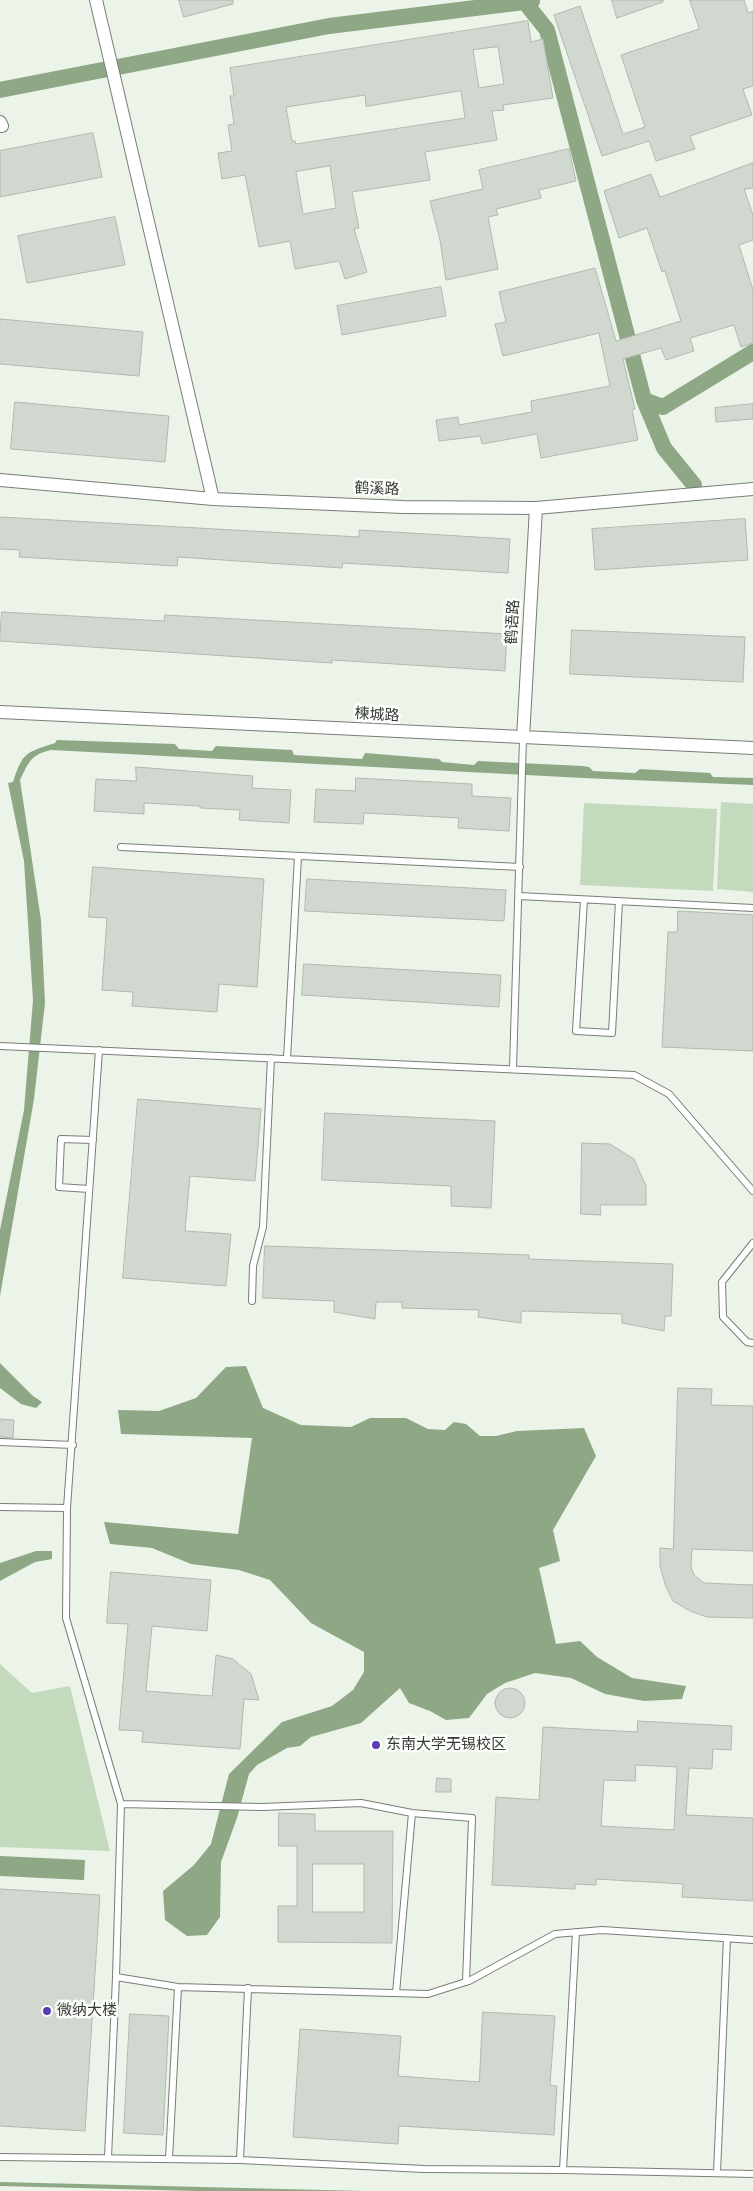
<!DOCTYPE html>
<html>
<head>
<meta charset="utf-8">
<style>
	body { margin:0 }
	canvas { display:block; background:#ecf3e9 }
</style>
</head>
<body>
<canvas width="753" height="2191"></canvas>
<script>
const c = document.querySelector('canvas').getContext('2d');
c.lineJoin = 'round';
function paint(path, color) { c.fillStyle = color; c.fill(path, 'evenodd'); }
function stroke(path, color, width, dash) { c.strokeStyle = color; c.lineWidth = width; c.lineCap = dash ? 'butt' : 'round'; c.setLineDash(dash || []); c.stroke(path); }
function drawText(font, color, halo, rows, align = 'center') {
  c.font = font + ' "PT Sans","Noto Sans SC",sans-serif'; c.lineWidth = 5; c.setLineDash([]); c.textBaseline = 'middle'; c.strokeStyle = halo; c.fillStyle = color; for (const [text, x, y, turn = 0] of rows) {
    c.save(); c.translate(x, y); c.rotate((+turn || 0) * Math.PI / 180); c.textAlign = isNaN(turn) ? turn : align; if (halo) c.strokeText(text, 0, 0); c.fillText(text, 0, 0); c.restore();
  }
}
const green = new Path2D(`
	M 721,802 L 753,804 L 753,892 L 717,889 Z
	M 584,803 L 717,809 L 713,891 L 580,885 Z
	M 0,1664 L 32,1693 L 70,1686 L 110,1851 L 0,1847 Z`);
const water = new Path2D(`
	M 57,740 L 175,744 L 179,749 L 212,751 L 216,746 L 292,750 L 294,755 L 362,759 L 365,753 L 439,759 L 442,762 L 474,765 L 478,761 L 583,766 L 589,767 L 593,771 L 635,773 L 640,769 L 710,773 L 713,777 L 753,778 L 753,785 L 583,778 L 51,750 C 30,755 29,762 20,780 L 41,920 L 45,1003 L 34,1099 L 0,1296 L 0,1230 L 24,1110 L 33,1000 L 24,861 L 8,783 L 13,782 C 23,752 25,753 55,743 Z
	M 0,1363 L 33,1396 L 42,1402 L 36,1408 L 21,1404 L 0,1388 Z
	M 246,1366 L 263,1408 L 301,1425 L 351,1427 L 370,1418 L 406,1418 L 428,1429 L 445,1430 L 454,1422 L 466,1424 L 480,1436 L 496,1436 L 517,1431 L 584,1428 L 596,1456 L 553,1530 L 560,1561 L 539,1568 L 556,1644 L 580,1641 L 597,1657 L 632,1678 L 686,1686 L 682,1699 L 644,1701 L 605,1694 L 571,1678 L 535,1673 L 505,1683 L 487,1694 L 469,1718 L 446,1720 L 430,1711 L 409,1703 L 400,1688 L 361,1723 L 311,1737 L 300,1746 L 287,1748 L 257,1765 L 249,1774 L 237,1818 L 221,1862 L 220,1917 L 207,1935 L 187,1936 L 165,1920 L 163,1891 L 194,1865 L 211,1844 L 229,1774 L 282,1722 L 332,1706 L 353,1690 L 364,1672 L 364,1652 L 311,1623 L 270,1580 L 239,1570 L 191,1564 L 152,1548 L 110,1544 L 104,1522 L 238,1534 L 252,1438 L 121,1434 L 118,1410 L 159,1411 L 196,1398 L 226,1367 Z
	M 36,1551 L 52,1551 L 52,1559 L 35,1562 L 0,1581 L 0,1563 Z
	M 0,1856 L 85,1860 L 84,1880 L 0,1876 Z
	M 0,2182 L 364,2191 L 197,2191 L 0,2186 Z`);
const canal = new Path2D(`
	M 523,0 L 547,30 L 644,400 L 663,407 L 753,352
	M 0,90 L 329,26 L 532,1
	M 644,400 L 664,448 L 694,485`);
const building = new Path2D(`
	M 179,0 L 233,0 L 233,4 L 184,17 Z
	M 612,0 L 663,0 L 663,2 L 617,18 Z
	M 690,0 L 744,0 L 748,13 L 753,11 L 753,86 L 743,89 L 752,115 L 690,136 L 695,149 L 656,161 L 649,141 L 602,156 L 554,15 L 580,6 L 623,134 L 645,127 L 621,55 L 699,29 Z
	M 528,21 L 531,42 L 543,39 L 553,98 L 503,105 L 504,110 L 492,111 L 497,140 L 425,152 L 430,180 L 352,192 L 359,228 L 354,229 L 367,272 L 345,279 L 339,261 L 295,269 L 290,241 L 259,247 L 245,175 L 222,179 L 218,153 L 232,151 L 228,125 L 234,124 L 230,96 L 234,96 L 230,68 ZM 498,47 L 504,84 L 479,88 L 473,50 ZM 461,91 L 465,118 L 296,144 L 295,141 L 292,141 L 286,107 L 365,95 L 366,106 ZM 330,166 L 336,208 L 303,214 L 296,172 Z
	M 93,133 L 102,177 L 0,197 L 0,151 Z
	M 569,149 L 576,181 L 539,190 L 541,198 L 496,209 L 498,215 L 488,217 L 498,269 L 446,280 L 440,240 L 430,201 L 483,189 L 479,170 Z
	M 753,163 L 753,188 L 744,189 L 753,215 L 753,240 L 739,245 L 753,290 L 753,343 L 741,347 L 734,325 L 690,338 L 694,351 L 666,360 L 661,348 L 623,359 L 635,409 L 632,410 L 638,440 L 541,458 L 537,434 L 482,444 L 480,436 L 439,441 L 436,420 L 458,417 L 459,425 L 532,412 L 531,401 L 610,386 L 599,333 L 503,356 L 495,324 L 506,322 L 499,292 L 595,268 L 616,341 L 681,321 L 665,271 L 662,272 L 647,228 L 619,238 L 604,191 L 651,174 L 660,197 Z
	M 115,217 L 125,265 L 27,283 L 18,236 Z
	M 441,287 L 446,316 L 342,335 L 337,306 Z
	M 0,319 L 143,332 L 139,376 L 0,364 Z
	M 15,402 L 169,416 L 165,462 L 11,449 Z
	M 753,404 L 753,419 L 716,422 L 715,408 Z
	M 0,517 L 359,537 L 359,530 L 510,539 L 508,573 L 343,563 L 342,568 L 178,557 L 177,566 L 19,557 L 20,550 L 0,549 Z
	M 745,519 L 748,560 L 595,570 L 592,529 Z
	M 2,612 L 164,621 L 165,615 L 507,634 L 505,671 L 332,660 L 332,663 L 0,641 Z
	M 572,630 L 745,637 L 743,682 L 570,674 Z
	M 136,767 L 253,776 L 252,788 L 291,790 L 289,823 L 239,820 L 240,810 L 200,808 L 200,806 L 144,803 L 144,814 L 94,811 L 96,779 L 136,781 Z
	M 356,778 L 472,784 L 472,796 L 511,798 L 509,831 L 458,828 L 459,818 L 364,813 L 363,824 L 314,822 L 316,789 L 355,791 Z
	M 93,867 L 264,879 L 257,987 L 219,984 L 217,1012 L 132,1006 L 133,992 L 102,990 L 107,918 L 89,917 Z
	M 307,879 L 506,890 L 504,921 L 305,911 Z
	M 678,911 L 753,915 L 753,1051 L 662,1047 L 668,932 L 677,932 Z
	M 304,964 L 501,975 L 499,1007 L 302,995 Z
	M 138,1099 L 261,1109 L 255,1181 L 190,1176 L 185,1231 L 231,1234 L 226,1286 L 123,1278 Z
	M 325,1113 L 495,1121 L 491,1208 L 451,1206 L 451,1186 L 322,1180 Z
	M 582,1143 L 610,1144 L 634,1159 L 646,1186 L 646,1205 L 600,1205 L 601,1215 L 581,1214 Z
	M 265,1246 L 529,1255 L 529,1259 L 673,1264 L 671,1316 L 665,1316 L 664,1331 L 622,1323 L 622,1314 L 526,1311 L 521,1312 L 521,1323 L 478,1317 L 479,1310 L 402,1308 L 402,1302 L 376,1302 L 375,1319 L 334,1312 L 334,1301 L 263,1298 Z
	M 678,1388 L 712,1389 L 711,1405 L 753,1406 L 753,1551 L 692,1549 L 691,1567 L 694,1575 L 704,1583 L 753,1585 L 753,1618 L 707,1617 L 690,1611 L 673,1601 L 666,1587 L 660,1566 L 660,1548 L 673,1549 Z
	M 0,1419 L 14,1420 L 13,1438 L 0,1437 Z
	M 111,1572 L 211,1580 L 207,1631 L 152,1626 L 146,1691 L 212,1696 L 216,1655 L 233,1659 L 251,1674 L 259,1700 L 244,1699 L 240,1749 L 142,1742 L 143,1731 L 119,1730 L 128,1624 L 107,1623 Z
	M495 1703a15 15 0 1 1 30 0a15 15 0 1 1-30 0Z
	M 638,1721 L 732,1726 L 731,1750 L 713,1749 L 712,1769 L 689,1768 L 686,1815 L 753,1818 L 753,1901 L 682,1897 L 683,1884 L 596,1879 L 596,1885 L 575,1884 L 575,1889 L 492,1885 L 496,1797 L 539,1800 L 543,1727 L 637,1732 ZM 636,1765 L 677,1767 L 674,1830 L 601,1826 L 604,1780 L 635,1781 Z
	M 437,1778 L 451,1779 L 451,1792 L 436,1792 Z
	M 279,1813 L 315,1814 L 315,1831 L 393,1831 L 392,1943 L 278,1942 L 278,1906 L 297,1906 L 297,1846 L 279,1846 ZM 313,1864 L 364,1864 L 364,1912 L 313,1912 Z
	M 0,1889 L 100,1895 L 85,2131 L 0,2126 Z
	M 483,2012 L 555,2016 L 550,2085 L 557,2086 L 554,2135 L 399,2126 L 398,2144 L 293,2137 L 300,2029 L 401,2036 L 398,2076 L 479,2082 Z
	M 130,2014 L 169,2016 L 163,2135 L 124,2133 Z`);
const service = new Path2D(`
	M 121,847 L 520,867
	M 519,896 L 753,908
	M 584,900 L 576,1031 L 612,1033 L 619,901
	M 0,1046 L 634,1075 L 669,1094 L 753,1191
	M 99,1050 L 67,1508 L 66,1618 L 121,1804 L 116,1977 L 178,1987 L 428,1994 L 469,1981 L 555,1934 L 602,1930 L 753,1940
	M 287,1059 L 298,856
	M 513,1068 L 523,738
	M 89,1189 L 59,1187 L 61,1139 L 93,1140
	M 753,1243 L 722,1282 L 723,1317 L 747,1342 L 753,1343
	M 252,1301 L 253,1266 L 263,1227 L 271,1058
	M 0,1442 L 73,1445
	M 0,1507 L 67,1508
	M 121,1804 L 262,1807 L 361,1803 L 412,1813 L 472,1818 L 466,1982
	M 396,1993 L 412,1813
	M 0,2157 L 240,2160 L 424,2169 L 563,2170 L 753,2174
	M 108,2157 L 116,1977
	M 169,2159 L 178,1987
	M 240,2160 L 248,1988
	M 563,2170 L 576,1932
	M 717,2173 L 727,1938`);
const minor = new Path2D(`
	M 96,0 L 213,499
	M 0,122 L 2,126
	M 0,480 L 213,499 L 403,507 L 536,508 L 753,489
	M 0,712 L 753,748
	M 523,738 L 536,508`);
const markers = [
	[376,1745,5,"#5a3db6"],
	[47,2011,5,"#5a3db6"]
];
const streetNames = [
	["鹤溪路",377,489,2],
	["鹤语路",513,622,-87],
	["楝城路",377,715,3]
];
const poiNames = [
	["东南大学无锡校区",386,1745],
	["微纳大楼",57,2011]
];
paint(green, '#c4dabd');
paint(water, '#8ea886');
stroke(canal, '#8ea886', 16);
paint(building, '#d1d8cf');
stroke(building, '#b2b9b0', 1);
stroke(service, '#787e76', 8);
stroke(minor, '#787e76', 14);
stroke(service, '#fff', 6);
stroke(minor, '#fff', 12);
for (const [x, y, r, color] of markers) { const dot = new Path2D(); dot.arc(x, y, r, 0, 2 * Math.PI); c.fillStyle = color; c.fill(dot); stroke(dot, '#fcfffb', 2); }
drawText('15px', '#363935', '#fcfffb', streetNames);
drawText('15px', '#363935', '#fcfffb', poiNames, 'left');
</script>
</body>
</html>
